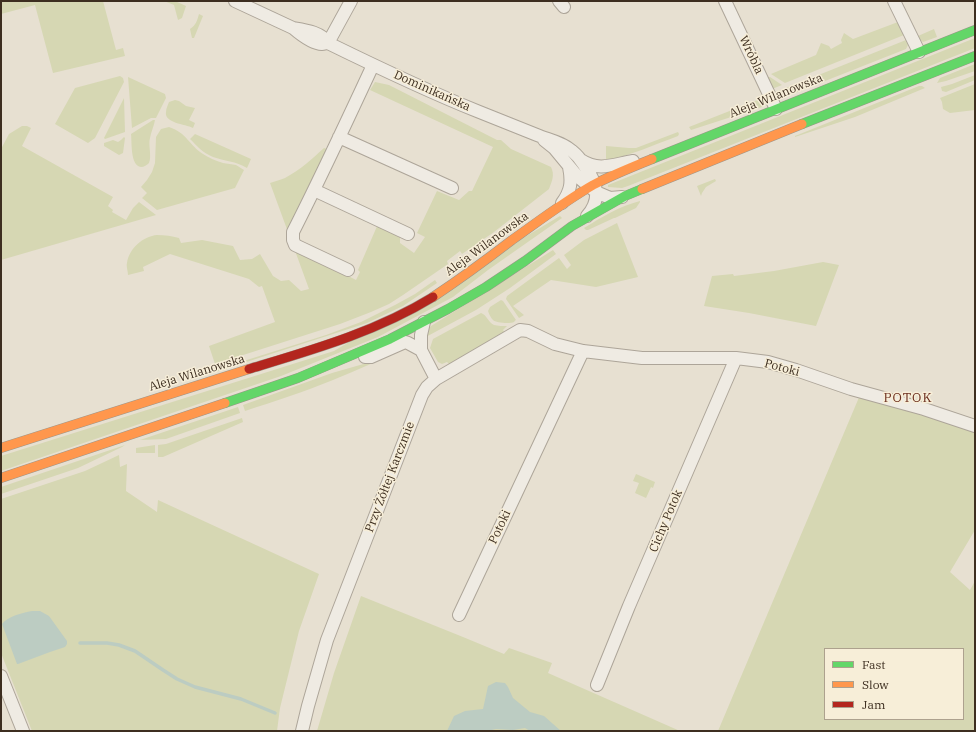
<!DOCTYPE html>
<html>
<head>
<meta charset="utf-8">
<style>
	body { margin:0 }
	#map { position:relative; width:976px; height:732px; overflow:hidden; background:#e7e0d1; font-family:"IBM Plex Serif",serif }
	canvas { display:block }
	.frame { position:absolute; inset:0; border:2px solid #3d2e20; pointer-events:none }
	.legend { position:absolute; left:824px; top:648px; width:140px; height:72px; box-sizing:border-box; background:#f7eed8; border:1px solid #ada18e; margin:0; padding:5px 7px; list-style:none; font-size:12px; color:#3d2e20 }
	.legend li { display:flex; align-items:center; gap:8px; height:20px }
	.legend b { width:20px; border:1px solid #ada18e }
</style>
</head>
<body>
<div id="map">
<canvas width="976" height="732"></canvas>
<div class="frame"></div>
<ul class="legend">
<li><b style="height:5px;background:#63d668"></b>Fast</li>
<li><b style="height:5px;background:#ff974d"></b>Slow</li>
<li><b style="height:5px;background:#b3261e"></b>Jam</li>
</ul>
</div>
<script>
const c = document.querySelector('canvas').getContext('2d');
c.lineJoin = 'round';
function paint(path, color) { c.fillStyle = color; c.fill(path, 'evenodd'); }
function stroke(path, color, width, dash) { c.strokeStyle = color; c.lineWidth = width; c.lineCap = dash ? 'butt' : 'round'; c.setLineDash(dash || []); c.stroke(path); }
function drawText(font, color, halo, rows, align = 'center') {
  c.font = font + ' "IBM Plex Serif",serif'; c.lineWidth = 3; c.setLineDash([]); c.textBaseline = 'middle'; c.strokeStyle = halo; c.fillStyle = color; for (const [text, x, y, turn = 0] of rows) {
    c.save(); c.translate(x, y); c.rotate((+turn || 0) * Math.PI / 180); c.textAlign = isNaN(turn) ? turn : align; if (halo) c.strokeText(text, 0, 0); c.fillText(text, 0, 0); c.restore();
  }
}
const green = new Path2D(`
	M 1,1 L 103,1 L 116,50 L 123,48 L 125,56 L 53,73 L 35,5 L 1,14 Z
	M 164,1 L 175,1 L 186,6 L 182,18 L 178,20 L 174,5 Z
	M 199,14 L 203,16 L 194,38 L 192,38 L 190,29 C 196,25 197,21 199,14 Z
	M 898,22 L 904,35 L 785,83 L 771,74 L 816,55 L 821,43 L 829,46 L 831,49 L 842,43 L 841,40 L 844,33 L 853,39 Z
	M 934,29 L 937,37 L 923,42 L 919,39 L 918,36 Z
	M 975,38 L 975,48 L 628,186 L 622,188 L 608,187 L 608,185 Z
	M 906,40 L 908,45 L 906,49 L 782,98 L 780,98 L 776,92 Z
	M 975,64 L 975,71 L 946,81 L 937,83 L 940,78 Z
	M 975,75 L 975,80 L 946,92 L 942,91 L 941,87 L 952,84 Z
	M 120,76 L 123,78 L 124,82 L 95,138 L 88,143 L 55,124 L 75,88 Z
	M 128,77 L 165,94 L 166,98 L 156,118 L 151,118 L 132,128 Z
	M 767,77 L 770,77 L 782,85 L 772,89 Z
	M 375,82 L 389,85 L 497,140 L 501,140 L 511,149 L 551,167 C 555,175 552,181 549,189 L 494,232 L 462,254 L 460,251 L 447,261 L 448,264 L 403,295 L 389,304 L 371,312 L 340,324 L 215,364 L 209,346 L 275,322 L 262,286 L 259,287 L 249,279 L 170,254 L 143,267 L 144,271 L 128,275 C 128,271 126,266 127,263 C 129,248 144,236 157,235 C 165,235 172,236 179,238 L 181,243 L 202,240 L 233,246 L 240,260 L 252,259 L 260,254 L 273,276 L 281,281 L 289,280 L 301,291 L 309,289 L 294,248 L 356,280 L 360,272 L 358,270 L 378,224 L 400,234 L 400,243 L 414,253 L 425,237 L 417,233 L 437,191 L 459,200 L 469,191 L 472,191 L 493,147 L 370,90 Z
	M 975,84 L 975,110 L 950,113 L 943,109 L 942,102 L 940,98 Z
	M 919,86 L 922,86 L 925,88 L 855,117 L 795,137 L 795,136 Z
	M 765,97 C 767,101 765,104 762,107 L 691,130 L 689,127 Z
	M 124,98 L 125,132 L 105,139 L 104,138 Z
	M 175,100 L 179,101 L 186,106 L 195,108 L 189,120 L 195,123 L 193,128 C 185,124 164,123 166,112 C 166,108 168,105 169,102 Z
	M 153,120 L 155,120 C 154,126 151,132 150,138 C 148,145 152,156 149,163 C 147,165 144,167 141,167 C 130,166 132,142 131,134 Z
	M 22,126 L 27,126 L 31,128 L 22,146 L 113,197 L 108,206 L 113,210 L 112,212 L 126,220 L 133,208 L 139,202 L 156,215 L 1,260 L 1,149 L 9,134 Z
	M 169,127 C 187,133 189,145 203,154 C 209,158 216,161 223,163 C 227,164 232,164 236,165 C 239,167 241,168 244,170 L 235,188 L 157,210 L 142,198 L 147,193 L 141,187 L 147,180 L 152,172 L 155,163 L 156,137 L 161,129 Z
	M 678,132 L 679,134 L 678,136 C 654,145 631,155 606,161 L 606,146 L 629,148 L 636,148 Z
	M 195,134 L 251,159 L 247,168 C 236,161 224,161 213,157 C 203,153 197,146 190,139 Z
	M 124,137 L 125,138 L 123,153 L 119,155 L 104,146 L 104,143 L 113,140 L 118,142 L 121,140 Z
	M 324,148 L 327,149 L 288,232 L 270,183 C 275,181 281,180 285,178 C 300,170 312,159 324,148 Z
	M 715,179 L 716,181 L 706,187 L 702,193 L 701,196 L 697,186 Z
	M 640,201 L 640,202 L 636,208 L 615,218 L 614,218 L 588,230 L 586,230 L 584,228 C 602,217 620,206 640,201 Z
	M 560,216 L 562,218 L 488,270 L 453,297 L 378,337 L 281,376 L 1,471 L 1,456 L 334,351 Z
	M 617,223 L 638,277 L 596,287 L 551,280 L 513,306 L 524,315 L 519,318 L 506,299 L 507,296 L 559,258 L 567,269 L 571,265 L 564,255 L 584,240 Z
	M 553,250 L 556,254 L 510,288 L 476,310 L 424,338 L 427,331 L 431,326 Z
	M 823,262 L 839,265 L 816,326 L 749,313 L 704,306 L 712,276 L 733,274 L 734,276 L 774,271 Z
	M 435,280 L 437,283 L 403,306 L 367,323 L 197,378 C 194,377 193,376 192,373 L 231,365 L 326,335 L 361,322 L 395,305 L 415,294 Z
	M 501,300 L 503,301 L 516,320 C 515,320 515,321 514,322 C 510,324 496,323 493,320 C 491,318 489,314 488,311 L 490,307 Z
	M 481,313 C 487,315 488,322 494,325 C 498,326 503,326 507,326 L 503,330 L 505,333 L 450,365 L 447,362 L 442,364 L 438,362 L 430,348 L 433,339 Z
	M 407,347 C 382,359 358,370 333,380 C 304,392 275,401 245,411 L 243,405 L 332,373 L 374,361 Z
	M 860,395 L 900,409 L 934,418 L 975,432 L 975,530 L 950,572 L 970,590 L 975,581 L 975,731 L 718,731 ZM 825,649 L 963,649 L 963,719 L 825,719 Z
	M 238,407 L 240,413 L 166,439 L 140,440 Z
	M 242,418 L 243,422 L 163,457 L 158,457 L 158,445 L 166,444 Z
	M 125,445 L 122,447 L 78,468 L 1,494 L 1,487 Z
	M 155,445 L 155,453 L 136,453 L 136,448 Z
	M 119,455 L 120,467 L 127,464 L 126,491 L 157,512 L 158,500 L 319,574 L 299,631 L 280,708 L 277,731 L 32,731 L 1,653 L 1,499 L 85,471 Z
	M 636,474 L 655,482 L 653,488 L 651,487 L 646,498 L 635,493 L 639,483 L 633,481 Z
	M 361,596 L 463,637 L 504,654 L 509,648 L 552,663 L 548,673 L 680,731 L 317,731 L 334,673 Z`);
const water = new Path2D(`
	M 32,611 L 40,611 L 49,616 L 67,641 L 67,644 L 65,647 L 50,652 L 18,664 L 17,664 L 2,624 C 8,616 22,613 32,611 Z
	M 496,682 L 505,683 L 508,687 L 513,698 L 530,712 L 544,716 L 561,731 L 530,731 L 525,728 L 513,730 L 496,729 L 487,731 L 447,731 L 454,716 L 465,711 L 483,709 L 488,686 Z`);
const stream = new Path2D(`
	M 80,643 L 107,643 L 119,645 L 135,651 L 163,670 L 177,679 L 195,687 L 241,699 L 275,713`);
const street = new Path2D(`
	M 235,1 L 293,28 C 300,34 312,44 322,44 C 324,44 326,43 328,43
	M 559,1 L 564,7
	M 725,1 L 776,109
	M 894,1 L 919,52
	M 293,28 C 305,30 321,32 328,43 C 377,67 427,91 477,111 C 497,119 517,127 537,135 C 549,140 562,142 572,151 C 577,155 581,160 584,165 C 597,182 602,199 587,216
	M 328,43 L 351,1
	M 339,137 L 452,188
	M 544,140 L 554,148 L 578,177 L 596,192 L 610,198 L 622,197
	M 581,160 C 599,172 614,164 633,161
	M 314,190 L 408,234
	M 562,203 C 571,191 572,182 569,167
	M 348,270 L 295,245 L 293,240 L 293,232 C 321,177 347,121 373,65
	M 424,322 L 421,335 L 421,350 L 436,379 L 520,330 L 528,331 L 555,344 L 583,351 L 642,358 L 736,358 L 768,362 L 796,370 L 851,389 L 924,409 L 975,426
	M 365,357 L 371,357 L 405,342 L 408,343 L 421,350
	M 459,615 L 583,351
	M 1,676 L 23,731
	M 597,685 L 629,606 L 736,358
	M 302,731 L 308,706 L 327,640 L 422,395 L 427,387 L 436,379`);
const fast = new Path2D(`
	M 802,124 L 975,56
	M 652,159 L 975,30
	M 225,403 L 298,378 L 390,339 L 448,309 L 486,287 L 525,261 L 572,226 L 625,196 L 642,189`);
const slow = new Path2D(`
	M 642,189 L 802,124
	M 433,297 C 460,279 486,260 512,240 C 539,221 565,201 593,185 C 612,175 632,167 652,159
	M 1,448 L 249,369
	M 1,478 L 225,403`);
const jam = new Path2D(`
	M 249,369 C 312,350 376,332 433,297`);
const streetNames = [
	["Wróbla",751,55,65],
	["Dominikańska",432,91,24],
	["Aleja Wilanowska",776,96,-22],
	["Aleja Wilanowska",487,244,-36],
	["Potoki",782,368,15],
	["Aleja Wilanowska",197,373,-17],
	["Przy Żółtej Karczmie",390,477,-69],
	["Cichy Potok",666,521,-67],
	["Potoki",500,527,-65]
];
const neighbourhoodNames = [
	["POTOK",908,398]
];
paint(green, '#d6d7b3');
paint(water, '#bcccc2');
stroke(stream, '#bcccc2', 3.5);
stroke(street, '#ada599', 14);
stroke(fast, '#9c958a', 10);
stroke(slow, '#9c958a', 10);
stroke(jam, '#9c958a', 10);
stroke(street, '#efebe3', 12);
stroke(fast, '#63d668', 9);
stroke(slow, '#ff974d', 9);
stroke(jam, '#b3261e', 9);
drawText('12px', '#3d2e20', '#f7eed8', streetNames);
c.letterSpacing = '1px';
drawText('13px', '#6b2e1e', '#f7eed8', neighbourhoodNames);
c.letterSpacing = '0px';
</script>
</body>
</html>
